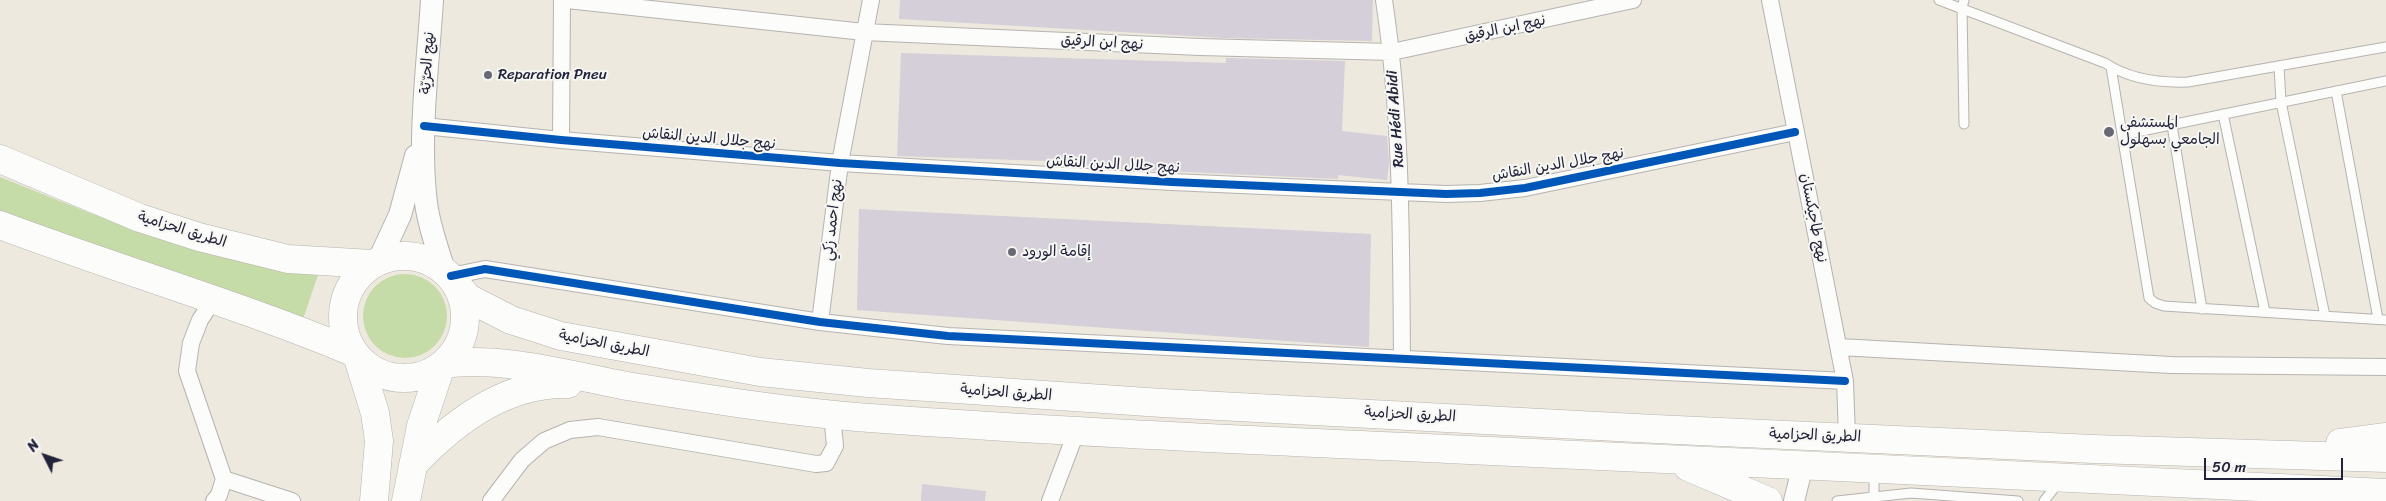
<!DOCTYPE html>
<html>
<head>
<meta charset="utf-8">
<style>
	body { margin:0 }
	#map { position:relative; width:2386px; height:501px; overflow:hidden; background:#ede9df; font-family:Sriracha,sans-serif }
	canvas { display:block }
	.north { position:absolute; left:20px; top:431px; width:50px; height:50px; -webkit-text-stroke:4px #f6f6f2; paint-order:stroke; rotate:311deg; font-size:14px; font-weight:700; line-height:20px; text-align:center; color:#22223b }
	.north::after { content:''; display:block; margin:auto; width:18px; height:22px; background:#22223b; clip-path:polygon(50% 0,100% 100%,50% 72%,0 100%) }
	.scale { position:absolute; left:2204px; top:458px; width:139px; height:22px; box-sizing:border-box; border:2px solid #22223b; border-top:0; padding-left:6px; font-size:15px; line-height:18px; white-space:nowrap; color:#22223b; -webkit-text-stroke:4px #f6f6f2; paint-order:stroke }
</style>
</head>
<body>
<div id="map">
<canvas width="2386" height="501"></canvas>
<div class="north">N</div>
<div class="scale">50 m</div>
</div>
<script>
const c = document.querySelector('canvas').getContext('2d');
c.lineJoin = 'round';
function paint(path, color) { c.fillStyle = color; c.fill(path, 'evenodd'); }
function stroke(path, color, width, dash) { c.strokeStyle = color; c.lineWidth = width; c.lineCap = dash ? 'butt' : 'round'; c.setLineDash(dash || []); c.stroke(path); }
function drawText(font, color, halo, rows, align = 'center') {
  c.font = font + ' Sriracha,"Playpen Sans Arabic",sans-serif'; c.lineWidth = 4; c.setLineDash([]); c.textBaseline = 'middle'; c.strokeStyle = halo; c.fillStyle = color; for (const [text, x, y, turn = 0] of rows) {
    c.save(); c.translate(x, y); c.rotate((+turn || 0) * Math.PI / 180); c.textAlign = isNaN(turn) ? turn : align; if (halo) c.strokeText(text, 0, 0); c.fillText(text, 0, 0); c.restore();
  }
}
const green = new Path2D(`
	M 0,177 L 90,213 L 183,243 L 318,275 L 302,322 L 0,213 Z
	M363 316a42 42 0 1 1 84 0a42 42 0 1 1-84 0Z`);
const building = new Path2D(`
	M 900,0 L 1373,0 L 1372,41 L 1224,38 L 899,19 Z
	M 901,53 L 1226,63 L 1226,58 L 1345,61 L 1342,131 L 1387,136 L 1389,163 L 1387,180 L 1338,175 L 1338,179 L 1122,169 L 1045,161 L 897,156 Z
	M 859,209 L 1371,234 L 1369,347 L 857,310 Z
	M 922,484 L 986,491 L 985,501 L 921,501 Z`);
const service = new Path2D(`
	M 1939,0 L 2105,63 C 2129,79 2160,83 2188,82 L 2386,47
	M 2279,66 L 2281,102 L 2325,316
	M 2111,67 L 2149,298 L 2155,303 L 2164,306 L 2386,320
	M 2336,91 L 2378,319
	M 2223,114 L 2265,312
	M 1964,124 L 1962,8 L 1964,0
	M 2172,125 L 2202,309
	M 2122,135 L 2386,81
	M 1837,501 L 1911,493 L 2018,501
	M 1874,501 L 1874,472
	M 2044,501 L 2059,482`);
const minor = new Path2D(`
	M 567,0 L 864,32 L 1200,47 L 1392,52 L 1633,0
	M 1384,0 C 1402,119 1401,239 1402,359
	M 1770,0 L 1845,381 L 1847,437
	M 424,126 L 561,140 L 840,163 L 1172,182 L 1446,194 L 1480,193 L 1525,188 L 1795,132
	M 561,140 L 562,0
	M 451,276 L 485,269 L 820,322 L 948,336 L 1845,381
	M 213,300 L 200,320 L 191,343 L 187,371 L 224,479 L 219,495 L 214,501
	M 820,322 L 840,163 L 871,0
	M 1839,347 L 2171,365 L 2386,367
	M 224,479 L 292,501
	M 491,501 L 522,460 L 544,441 L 570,430 L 598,427 L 816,464 L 826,463 L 835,446 L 832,414
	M 1050,501 L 1077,430`);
const tertiary = new Path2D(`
	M 1794,501 L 1803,465`);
const secondary = new Path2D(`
	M 432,0 C 428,65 418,138 426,203 C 429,226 437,248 444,270
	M 379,260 L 400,215 L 416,156`);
const trunk = new Path2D(`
	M 0,159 L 140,218 L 199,237 L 288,259 L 372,264
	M 0,225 C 117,269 237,304 353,352
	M343 317a61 61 0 1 1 122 0a61 61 0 1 1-122 0Z
	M 454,281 L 468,298 L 511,320 L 561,336 L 760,372 L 868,383 L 1162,403 L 1655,429 L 2093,449 L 2386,458
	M 358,358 L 375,413 L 379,441 L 374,501
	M 444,364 C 502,356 569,375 627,386 C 708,399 789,412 870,418 C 1062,432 1255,440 1447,449 C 1760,464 2073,477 2386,493
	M 2340,443 L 2386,437
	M 413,465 C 454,421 506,382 568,384
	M 1688,467 L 1768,501
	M 406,501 L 421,426 L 441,366`);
const cycleway = new Path2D(`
	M 424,126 L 561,140 L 840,163 L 1172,182 L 1446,194 L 1480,193 L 1525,188 L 1795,132
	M 451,276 L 485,269 L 820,322 L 948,336 L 1845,381`);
const markers = [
	[488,75,5,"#696874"],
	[2109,132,6,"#696874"],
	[1012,252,5,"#696874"]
];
const streetNames = [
	["نهج ابن الرقيق",1505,29,-12],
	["نهج ابن الرقيق",1102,43,3],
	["نهج الحرّيّة",428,63,-87],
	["Rue Hédi Abidi",1396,119,-94],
	["نهج جلال الدين النقاش",709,139,5],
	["نهج جلال الدين النقاش",1113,165,3],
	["نهج جلال الدين النقاش",1558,165,-10],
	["نهج طاجيكستان",1813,218,79],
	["نهج احمد زكي",833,220,-83],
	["الطريق الحزامية",182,230,17],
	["الطريق الحزامية",604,344,11],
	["الطريق الحزامية",1006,393,4],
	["الطريق الحزامية",1410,415,3],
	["الطريق الحزامية",1815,436,2]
];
const poiNames = [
	["Reparation Pneu",498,75],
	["المستشفى",2120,123],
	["الجامعي بسهلول",2120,140],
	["إقامة الورود",1022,252]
];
paint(green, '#c5dba8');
paint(building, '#d4cfd8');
stroke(service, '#b6b3b0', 11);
stroke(minor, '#b6b3b0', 18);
stroke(tertiary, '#b6b3b0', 22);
stroke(secondary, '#b6b3b0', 24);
stroke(trunk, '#b6b3b0', 29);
stroke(service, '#fcfcfa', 9);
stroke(minor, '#fcfcfa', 16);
stroke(tertiary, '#fcfcfa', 20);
stroke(secondary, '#fcfcfa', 22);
stroke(trunk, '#fcfcfa', 28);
stroke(cycleway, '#0057b8', 8);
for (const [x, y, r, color] of markers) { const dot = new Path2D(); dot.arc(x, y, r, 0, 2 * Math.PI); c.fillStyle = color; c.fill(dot); stroke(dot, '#f6f6f2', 2); }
drawText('15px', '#22223b', '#f6f6f2', streetNames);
drawText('15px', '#22223b', '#f6f6f2', poiNames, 'left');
</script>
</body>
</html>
